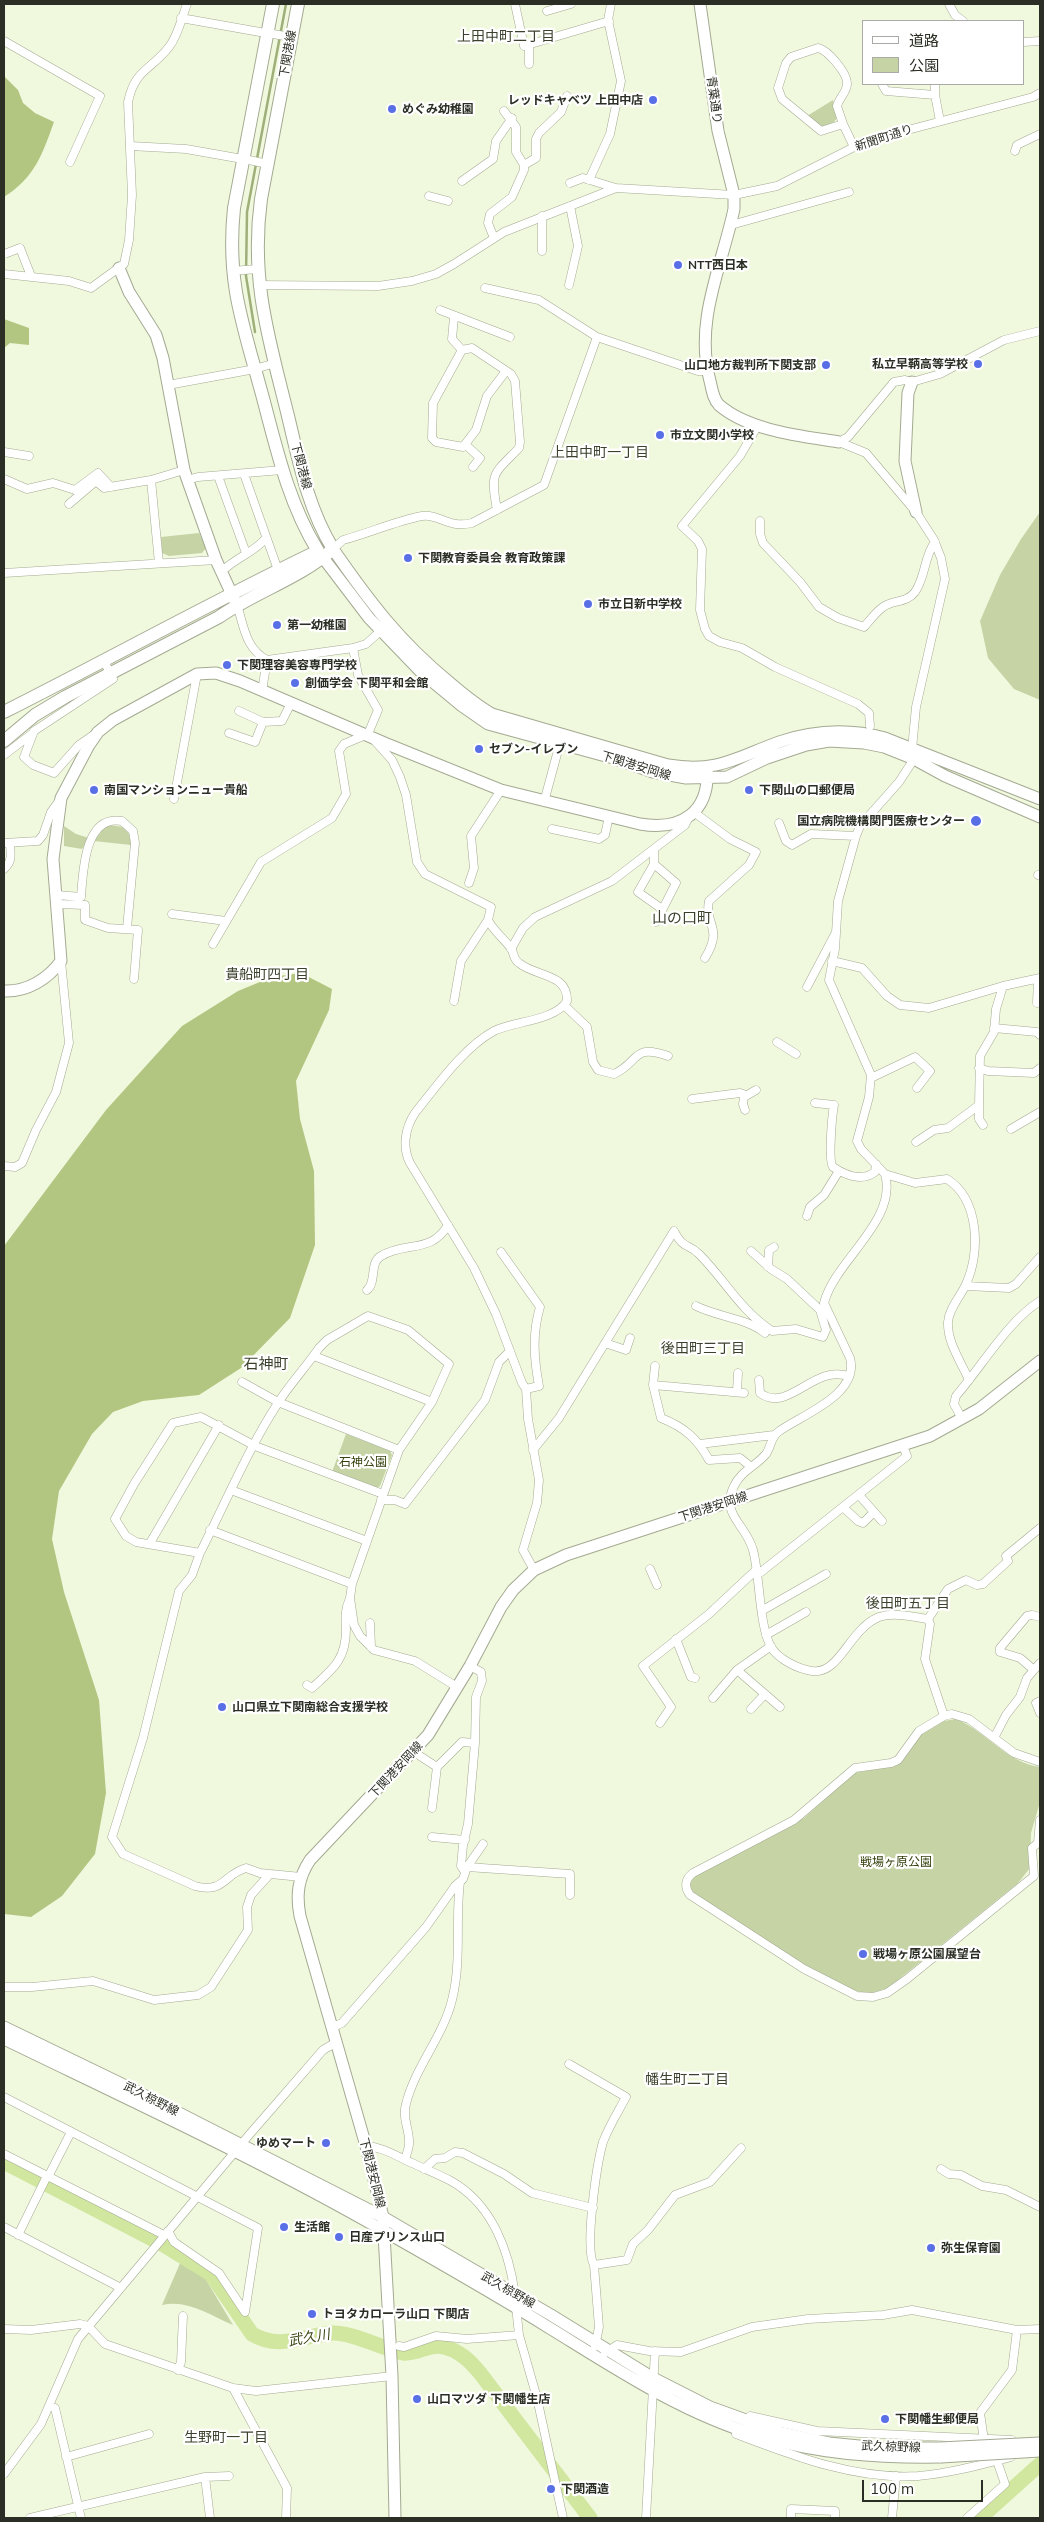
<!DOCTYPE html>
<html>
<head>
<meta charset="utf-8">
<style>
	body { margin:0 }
	#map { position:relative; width:1044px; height:2522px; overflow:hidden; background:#f0f9de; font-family:Mulish,"Noto Sans JP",sans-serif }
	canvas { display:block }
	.frame { position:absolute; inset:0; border:5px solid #2b2e24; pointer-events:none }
	.legend { position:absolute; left:862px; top:20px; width:162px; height:65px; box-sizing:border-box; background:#fff; border:1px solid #aaaba7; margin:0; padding:6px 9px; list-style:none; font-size:15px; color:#2b2e24 }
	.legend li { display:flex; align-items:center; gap:10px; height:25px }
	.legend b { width:25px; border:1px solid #aaaba7 }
	.scale { position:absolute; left:862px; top:2480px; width:121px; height:22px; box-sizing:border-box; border:2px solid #2b2e24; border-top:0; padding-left:6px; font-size:15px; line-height:18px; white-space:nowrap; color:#2b2e24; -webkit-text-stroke:4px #fff; paint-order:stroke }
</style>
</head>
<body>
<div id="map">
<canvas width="1044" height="2522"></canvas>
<div class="frame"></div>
<ul class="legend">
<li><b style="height:6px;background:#fff"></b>道路</li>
<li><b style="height:14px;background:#c5d3a5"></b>公園</li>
</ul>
<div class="scale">100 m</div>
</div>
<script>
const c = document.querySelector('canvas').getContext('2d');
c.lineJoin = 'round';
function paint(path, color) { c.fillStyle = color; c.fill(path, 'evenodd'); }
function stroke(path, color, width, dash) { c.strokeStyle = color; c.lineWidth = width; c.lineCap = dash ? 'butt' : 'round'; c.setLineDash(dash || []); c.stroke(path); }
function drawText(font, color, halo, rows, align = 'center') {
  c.font = font + ' Mulish,"Noto Sans JP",sans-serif'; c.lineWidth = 4.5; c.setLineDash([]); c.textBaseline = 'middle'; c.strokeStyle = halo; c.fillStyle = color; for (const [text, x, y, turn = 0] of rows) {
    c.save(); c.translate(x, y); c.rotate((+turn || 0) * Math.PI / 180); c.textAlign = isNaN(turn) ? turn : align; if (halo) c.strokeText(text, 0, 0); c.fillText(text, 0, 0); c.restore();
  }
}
const green = new Path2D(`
	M 833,100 L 837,118 L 834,122 L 823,127 L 807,116 Z
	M 1040,512 L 1040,700 L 1014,689 L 988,658 L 980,621 L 1000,575 L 1021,539 Z
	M 199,533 L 206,548 L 202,553 L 169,556 L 162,553 L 161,537 Z
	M 109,825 L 123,827 L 129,834 L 131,845 L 94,841 L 104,828 Z
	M 64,826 L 76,834 L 89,838 L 82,849 L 64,846 Z
	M 346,1434 L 390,1451 L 392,1455 L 380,1486 L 376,1488 L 332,1472 Z
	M 956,1719 C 986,1731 1007,1763 1040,1767 L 1040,1802 L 1031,1833 L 1030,1868 L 1018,1883 L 888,1988 L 871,1993 L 860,1992 L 848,1988 L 810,1969 L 693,1894 C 688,1887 689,1883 694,1876 L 804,1818 L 854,1773 L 893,1766 L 900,1763 L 922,1734 L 944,1721 Z
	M 181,2261 L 205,2278 L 233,2325 C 210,2315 187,2299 162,2305 Z`);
const forest = new Path2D(`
	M 4,76 L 18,90 L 23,103 L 35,113 L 54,122 C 42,155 35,177 4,197 Z
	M 4,319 L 29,328 L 29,345 L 10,343 L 4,348 Z
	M 301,973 L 332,989 L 329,1010 L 296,1081 L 300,1119 L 314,1171 L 315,1245 L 290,1318 L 241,1368 L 199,1395 L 143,1401 L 113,1412 L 92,1434 L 59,1491 L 52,1539 L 64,1592 L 99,1700 L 106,1793 L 95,1854 L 62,1896 L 31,1917 L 4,1914 L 4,1246 L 106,1110 L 182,1026 L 238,991 L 272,977 Z`);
const stream = new Path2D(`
	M 255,332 L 246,276 L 247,212 L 286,4`);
const river = new Path2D(`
	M 4,2162 L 164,2245 L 211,2274 L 252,2334 C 280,2351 303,2335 333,2333 C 351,2332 384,2349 403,2353 C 417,2355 429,2343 444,2347 C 460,2351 470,2361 480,2373 L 590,2518
	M 980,2518 L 1040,2464`);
const street = new Path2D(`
	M 515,4 L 524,46 L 609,21
	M 949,4 L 955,15 L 963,21
	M 547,11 L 571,4
	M 181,18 L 260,32
	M 267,33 L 291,37
	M 4,41 L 100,96 L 70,162
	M 1023,42 L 1040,41
	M 529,45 L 529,64
	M 882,84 L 886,91 L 935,95
	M 935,84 L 935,95 L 940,121
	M 843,124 L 837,106 C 839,98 847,92 847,84 C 848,74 828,50 818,48 L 791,57 L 786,63 L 778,88 L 782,99 L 821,131 L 843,124 L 854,147
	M 130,146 L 186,149 L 237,158
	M 1015,151 L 1017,145 L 1040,134
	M 244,159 L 268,164
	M 524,165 L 536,158 L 536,139 L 539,133 L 561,112 L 567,96
	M 589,180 L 610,134 L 621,81 L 608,20 L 611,4
	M 462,181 L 493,159 L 496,141 L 512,118
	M 570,183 L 583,178 L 616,188
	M 429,196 L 448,201
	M 542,216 L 542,251
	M 731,225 L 849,192
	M 494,238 L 488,223 L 490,214 L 512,197 L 524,170 L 524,165 L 516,152 L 516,127 L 504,111
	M 7,253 L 20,248 L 31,276
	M 232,271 L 257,269
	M 4,274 L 69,281 L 91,288 L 124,264 L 129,240 L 132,195 L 128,102 C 135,69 150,71 169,47 C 178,36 182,17 187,4
	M 258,285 L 378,286 L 412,281 L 436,274 L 454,264 L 504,232 L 616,188 L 734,195 L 777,186 L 866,141 L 1033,97 L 1040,93
	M 569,285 L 578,246 L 570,206
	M 485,288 L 539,300 L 597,337 L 698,371 L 707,371
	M 440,310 L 510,337
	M 454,317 L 452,339 L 462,350
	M 168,385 L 255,369 L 275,363
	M 758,425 L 740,456 L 682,526 L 698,541 L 702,549 L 700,610 L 705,629 L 709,636 L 720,642 L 742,648 L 775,667 L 858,704 L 869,713 L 870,726
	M 839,442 L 866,453 L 916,512 L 934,540 L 941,558 L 945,579 L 916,707 L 912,749 L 914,759 L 899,782 L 860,826 L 856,836 L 838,901 L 835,949 L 829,980 L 871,1075 L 869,1097 L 857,1141 L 861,1149 L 885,1174 C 898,1221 835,1260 824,1303 L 850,1358 C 860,1395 801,1415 778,1432 C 771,1437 771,1447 766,1454 C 756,1466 741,1471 734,1486 C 720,1515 746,1524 753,1550 C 760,1576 759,1626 771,1647 C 778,1659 798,1669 812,1671 C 840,1675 849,1629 879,1617 C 894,1612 913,1617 928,1619 L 930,1624 L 925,1659 L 944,1716
	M 839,442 L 848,437 L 894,382 L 905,380 L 912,382 L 940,374 L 1004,340 L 1040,331
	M 466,445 L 480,458 L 473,467
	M 4,452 L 29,456
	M 244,474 L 278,570
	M 218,476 L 246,553
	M 4,479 L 27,489 L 53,483 L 75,490 L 98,473 L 111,487
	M 151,480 L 159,563
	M 187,480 L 198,477 L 282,470
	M 69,504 L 96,481 L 104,488 L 151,480 L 184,470
	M 497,510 C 490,471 493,475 519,448 L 520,442 L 515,381 L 511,374 L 472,348 L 462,350 L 433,403 L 432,438 L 436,442 L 463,447 L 476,430 L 487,396 L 506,371
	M 760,521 L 760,534 L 763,543 L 800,582 L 819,607 L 838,618 L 864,627 C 870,620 876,612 883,607 C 893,600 907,603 915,592 C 926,576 924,556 935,542
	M 329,549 L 333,549 L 343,540 C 369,533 396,521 422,516 C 438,513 448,529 472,523 L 544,485 L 597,337
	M 221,572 C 235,558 255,552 266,538
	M 4,573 L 216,560
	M 237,605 C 244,626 245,648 267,660 L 262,691
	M 267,660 L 353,648 L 366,644 L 385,627
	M 239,711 L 263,722
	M 229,733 L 255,742 L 263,722 L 282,721 L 291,703
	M 92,736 L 79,745 L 54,773 L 33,765 L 24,757 L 34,731 L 113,679 L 104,661
	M 374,740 L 392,760 L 400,777 L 406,795 L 417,862 L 425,874 L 491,907 L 488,920 C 494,932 506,940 512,950 C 514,955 514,960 519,963 C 536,977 568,973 567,1001 C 555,1021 514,1021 494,1031 C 464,1047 436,1087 415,1113 C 405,1128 402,1147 410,1163 L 474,1268 L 496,1314 L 522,1383 L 526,1389 L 528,1419 L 539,1480 L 537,1503 L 523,1550 L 534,1570
	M 4,755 L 33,733
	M 174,799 L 197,674
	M 544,802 L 560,743
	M 695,813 L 730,839 L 756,852 L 749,865 L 709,901 C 704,925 724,927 705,958
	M 779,823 L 786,841 L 792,845 L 811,834 L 856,836
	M 552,829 L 599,839 L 605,835 L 609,816
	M 4,843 L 38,841 L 43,835 L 51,812 L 59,801
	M 654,849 L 654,864 L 638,892 L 662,909
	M 654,864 L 676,883 L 656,922
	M 4,869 C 12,862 11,855 10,844
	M 1038,875 L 1040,876
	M 469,883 L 474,868 L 471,836 L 501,790
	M 57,895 L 81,897 C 83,873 84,814 122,821 L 133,831 L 135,843 L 127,928
	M 57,904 L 85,905 L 85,920 L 108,928 L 138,930 L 134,979
	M 172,914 L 226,921
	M 213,944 L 261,862 L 332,818 L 346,794 L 339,751 L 344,744 L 368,734 L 378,710 L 358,675 L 353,648
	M 511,949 L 523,928 L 535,917 L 612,881 L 685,825 L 689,817
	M 832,961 L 862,968 L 887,996 L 900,1005 L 929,1008 L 1003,986 L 1040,978
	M 807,987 L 835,934
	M 454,1001 L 461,961 L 488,920
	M 1037,1003 L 1038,979
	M 564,1005 L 587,1027 L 593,1062 L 598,1070 L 614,1074 C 640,1062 632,1043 668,1056
	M 994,1028 L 1037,1032 L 1040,1035
	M 777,1042 L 796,1054
	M 979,1068 L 988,1071 L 1034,1073 L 1040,1068
	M 871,1078 L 915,1057 L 930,1071 L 917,1088
	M 692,1099 L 740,1093 L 746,1095
	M 815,1103 L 834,1105 C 832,1116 828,1161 833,1167 C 845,1175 862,1182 875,1172 L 876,1164
	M 979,1105 L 979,1119 L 983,1125
	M 745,1110 L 743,1104 L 744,1097 L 756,1090
	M 1011,1129 L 1040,1112
	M 916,1142 L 934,1130 L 948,1128 L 979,1105 L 980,1056 L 994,1032 L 996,1009 L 1003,986
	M 4,1166 L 15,1167 L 22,1163 L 36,1130 L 56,1092 L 69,1043 L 61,961
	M 885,1174 L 915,1183 L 947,1179 C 979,1199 981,1252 966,1284 C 961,1296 949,1308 948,1322 C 947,1342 961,1362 969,1380
	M 807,1216 L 810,1207 L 824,1195 L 839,1171
	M 674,1231 C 684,1250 688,1243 699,1254 C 725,1280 740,1310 772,1331 L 796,1329 L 823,1337 L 826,1330 L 820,1310 L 825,1308
	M 751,1251 L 771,1269 L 787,1279 L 820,1310
	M 501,1252 L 540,1307 C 532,1334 534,1359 539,1386 L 526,1389
	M 768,1267 L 769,1250 L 774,1247
	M 966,1286 L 1009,1288 L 1016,1284 L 1040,1257
	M 367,1290 C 377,1282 369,1263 381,1256 C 406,1241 431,1254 448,1225
	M 696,1306 C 718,1317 746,1318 765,1333
	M 605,1343 L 626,1350 L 630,1338
	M 314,1356 L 432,1402
	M 655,1366 L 653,1385 L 661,1418 C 684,1427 697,1438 709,1460 L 740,1458 L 750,1466
	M 759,1380 L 760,1393 C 788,1414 814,1364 848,1376
	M 242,1382 L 278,1402 L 399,1450
	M 653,1385 L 744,1393
	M 737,1391 L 738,1373
	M 962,1419 L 954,1404 L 956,1396 C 982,1366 1008,1321 1040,1301
	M 700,1444 L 774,1435
	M 533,1450 L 559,1418 L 674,1231
	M 231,1490 L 367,1541
	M 383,1494 L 255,1446 L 201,1417 L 173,1423 L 134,1484 L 115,1519 L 126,1536 L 136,1542 L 200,1553 C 225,1504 248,1449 278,1403 C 290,1384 306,1367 319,1348 L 327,1340 L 368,1316 L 408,1330 L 449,1364 L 432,1402 L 399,1450 L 352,1584 L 350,1598 L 354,1625 L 360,1636 L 374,1650 L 415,1661 L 457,1687
	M 859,1495 L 882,1521
	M 381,1500 L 395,1500 L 405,1504 L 485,1400 L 499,1362 L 510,1351
	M 844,1508 L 858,1521 L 863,1523 L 874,1512
	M 210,1530 L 352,1584
	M 150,1543 L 219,1425
	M 200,1553 L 192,1575 L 179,1591 L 143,1738 L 112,1837 L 123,1854 L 195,1886 C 224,1894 224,1874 246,1868 L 260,1873 L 301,1877
	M 650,1569 L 657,1585
	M 757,1573 L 761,1572 L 907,1456 L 903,1446
	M 763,1610 L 826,1574
	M 928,1619 L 948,1589 L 966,1580 L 977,1585 L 983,1584 L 1008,1561 L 1006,1556 L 1040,1528
	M 370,1623 L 371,1647
	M 766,1635 L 806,1612
	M 676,1639 L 691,1677 L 695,1678
	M 470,1666 L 481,1672 L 482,1681 L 476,1697 L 475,1743
	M 737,1670 L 780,1707
	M 1034,1670 L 1020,1658 L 1000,1652 L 1000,1648 L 1027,1616 L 1032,1615 L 1040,1617
	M 307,1685 L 312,1688 C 333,1669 346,1660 346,1629 C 345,1618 345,1609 350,1598
	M 713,1698 L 737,1670 L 771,1646
	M 1040,1701 L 1036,1703 L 1040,1713
	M 751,1709 L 765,1694
	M 660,1723 L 671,1707 L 643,1666 L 709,1614 L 756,1570
	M 994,1738 L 1006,1715 L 1020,1697 L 1027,1678 L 1040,1663
	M 420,1756 L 437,1767 L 462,1742 L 475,1743 L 468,1824 L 463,1845 L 461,1866 L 465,1872
	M 1040,1762 L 1014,1753 L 969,1719 L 952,1714 L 944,1716 L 919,1731 L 898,1760 L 891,1763 L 855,1768 L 794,1820 L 693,1873 C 685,1879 684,1887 690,1895 L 804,1969 L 857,1996 L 873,1997 L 887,1993 L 907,1979 L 1034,1876 L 1032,1848 L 1038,1843 L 1040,1820
	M 432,1808 L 437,1767
	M 432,1837 L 465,1840
	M 467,1867 L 570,1874 L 570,1895
	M 4,1987 L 32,1987 L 93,1981 L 154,2000 L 198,1995 L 211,1987 L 215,1981 L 248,1930 L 247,1907 L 251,1895 L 270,1874
	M 331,2028 L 342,2023 L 426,1927 L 455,1886 L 463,1879 L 467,1867 L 483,1844
	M 569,2064 L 626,2097 C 618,2112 609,2126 603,2142 C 597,2163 584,2248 594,2265
	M 4,2097 L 258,2228 L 245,2312 L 219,2273 L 174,2242 L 168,2231
	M 366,2146 C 383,2147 396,2156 412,2163 C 425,2169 438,2174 451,2181 C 492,2204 509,2251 515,2295
	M 4,2154 L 164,2235
	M 405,2160 C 406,2154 410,2147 409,2141 C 409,2128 402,2118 406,2104 C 415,2067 443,2037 452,2000 C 462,1961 455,1921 460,1882
	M 424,2169 L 435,2159 L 445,2158 L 455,2152 L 463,2153 L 504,2174 L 532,2193 L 593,2208
	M 941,2169 L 949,2174 L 961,2175 L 982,2186 L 1006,2190 L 1040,2207
	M 48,2177 L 71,2132
	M 4,2227 L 121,2288
	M 18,2235 L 47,2176
	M 516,2306 L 519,2335 L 537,2398 L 563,2518
	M 4,2329 L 31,2330 L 80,2324 L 88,2326 L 105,2344 L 233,2388 L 256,2391 L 392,2376
	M 399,2346 L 404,2347 L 436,2336 L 467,2339 L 519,2335
	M 595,2346 L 599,2327 L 594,2265 L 627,2260 L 633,2244 L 648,2230 L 675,2195 L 710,2182 L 741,2148
	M 605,2353 L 617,2345 L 649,2351 L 681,2352 L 752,2327 L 808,2319 L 883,2315 L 912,2310 L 1017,2330 L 1040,2329
	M 178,2370 L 181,2362 L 183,2316
	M 233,2388 L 287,2488 L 286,2518
	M 49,2406 L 55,2408 L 81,2518
	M 750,2416 L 817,2431 L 1012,2440
	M 736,2434 C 794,2456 855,2480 918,2476 C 950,2473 980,2465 1011,2457
	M 984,2440 L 980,2413 L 1012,2370 L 1017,2330
	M 66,2457 L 149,2434
	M 4,2474 L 41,2424 L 78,2339 L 249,2135 L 323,2050 L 335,2043
	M 205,2477 L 210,2518
	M 30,2518 L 205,2477 L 229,2476
	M 646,2518 L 655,2351
	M 791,2518 L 791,2509 L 835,2511 L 835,2518
	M 892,2518 L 896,2476
	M 967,2518 L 1005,2484 L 996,2458`);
const secondary = new Path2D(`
	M 700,4 L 718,131 L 734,195 L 734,209 C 722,266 694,321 710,381 C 712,389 713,399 719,405 C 749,431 802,436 839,442
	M 119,268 L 129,292 L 156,335 L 163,358 L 184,470 L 216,560 L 235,601
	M 912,382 L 908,393 L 905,461 L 916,512
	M 333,549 C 369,601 399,641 449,682 C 463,694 476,705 492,714 L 668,765 C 718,773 735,758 779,742 C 814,730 848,728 885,738 L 1040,799
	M 318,551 L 369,618 L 421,672 L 462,706 L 488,724 L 613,758 L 653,772 L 686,778 L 727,777 L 767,758 L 806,745 L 829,741 L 864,743 L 884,747 L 914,759 L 945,776 L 1040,817
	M 4,991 C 27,992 48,979 61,961 L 53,859 L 61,798 L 89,745 L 98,732 L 113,720 L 197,674 L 216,673 L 240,681 L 387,744 L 501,790 L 640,824 C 682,831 710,812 707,768
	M 4,2027 L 128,2087 L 383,2217 L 551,2315 L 653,2378 L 710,2407 L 782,2433 L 829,2443 L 879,2448 L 940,2448
	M 4,2039 C 132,2101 262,2161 386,2232 C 440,2263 495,2294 548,2327 C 615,2368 680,2412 756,2435 C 817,2454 878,2458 941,2457
	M 395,2518 L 392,2376 L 383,2217 L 366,2146 L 300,1916 C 296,1895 298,1878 310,1860 L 428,1735 L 470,1666 L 501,1607 L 513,1590 L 534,1570 L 566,1555 L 930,1436 L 979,1409 L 1040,1361`);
const primary = new Path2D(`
	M 4,712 C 109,659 212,602 318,551 C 289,504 277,451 263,398 C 244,327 226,284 234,208 L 273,4
	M 4,741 L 35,715 L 65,697 L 219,617 C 255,592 300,578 333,549 C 308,508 299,462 288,416 C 269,339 250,280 261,199 L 298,4`);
const secondaryBridge = new Path2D(`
	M 940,2448 L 1040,2443
	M 941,2457 L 1040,2451`);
const markers = [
	[653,100,5,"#586fe5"],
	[392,109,5,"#586fe5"],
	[678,265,5,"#586fe5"],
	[978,364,5,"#586fe5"],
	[826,365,5,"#586fe5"],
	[660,435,5,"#586fe5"],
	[408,558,5,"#586fe5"],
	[588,604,5,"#586fe5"],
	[277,625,5,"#586fe5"],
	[227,665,5,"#586fe5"],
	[295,683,5,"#586fe5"],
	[479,749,5,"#586fe5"],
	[94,790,5,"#586fe5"],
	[749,790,5,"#586fe5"],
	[976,821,6,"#586fe5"],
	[222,1707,5,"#586fe5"],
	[863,1954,5,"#586fe5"],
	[326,2143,5,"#586fe5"],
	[284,2227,5,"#586fe5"],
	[339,2237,5,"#586fe5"],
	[931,2248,5,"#586fe5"],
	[312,2314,5,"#586fe5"],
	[417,2399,5,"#586fe5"],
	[885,2419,5,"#586fe5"],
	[551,2489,5,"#586fe5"]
];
const streetNames = [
	["下関港線",288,54,-80],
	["青葉通り",714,100,82],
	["新聞町通り",884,138,-18],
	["下関港線",301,466,75],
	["下関港安岡線",636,766,17],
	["下関港安岡線",713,1507,-18],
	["下関港安岡線",396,1770,-47],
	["武久椋野線",151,2099,27],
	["下関港安岡線",372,2173,76],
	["武久椋野線",508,2290,30],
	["武久椋野線",891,2447,2]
];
const poiNames = [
	["レッドキャベツ 上田中店",643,100,"right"],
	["めぐみ幼稚園",402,109],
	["NTT西日本",688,265],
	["私立早鞆高等学校",968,364,"right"],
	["山口地方裁判所下関支部",816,365,"right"],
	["市立文関小学校",670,435],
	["下関教育委員会 教育政策課",418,558],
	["市立日新中学校",598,604],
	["第一幼稚園",287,625],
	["下関理容美容専門学校",237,665],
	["創価学会 下関平和会館",305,683],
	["セブン-イレブン",489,749],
	["南国マンションニュー貴船",104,790],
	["下関山の口郵便局",759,790],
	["国立病院機構関門医療センター",965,821,"right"],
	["山口県立下関南総合支援学校",232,1707],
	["戦場ヶ原公園展望台",873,1954],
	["ゆめマート",316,2143,"right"],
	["生活館",294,2227],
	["日産プリンス山口",349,2237],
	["弥生保育園",941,2248],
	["トヨタカローラ山口 下関店",322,2314],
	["山口マツダ 下関幡生店",427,2399],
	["下関幡生郵便局",895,2419],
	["下関酒造",561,2489]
];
const parkNames = [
	["石神公園",363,1462],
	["戦場ヶ原公園",896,1862]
];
const neighbourhoodNames = [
	["上田中町二丁目",506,37],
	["上田中町一丁目",600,453],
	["貴船町四丁目",267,975],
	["後田町三丁目",703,1349],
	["後田町五丁目",908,1604],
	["幡生町二丁目",687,2080],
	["生野町一丁目",226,2438]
];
const waterNames = [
	["武久川",309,2338,-10]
];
const quarterNames = [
	["山の口町",682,918],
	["石神町",266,1364]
];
paint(green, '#c5d3a5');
paint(forest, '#b3c681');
stroke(stream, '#9faf7a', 2.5);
stroke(river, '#d1e69f', 15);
stroke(street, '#a3aa92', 9);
stroke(secondary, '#a3aa92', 13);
stroke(primary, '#a3aa92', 14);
stroke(street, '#fff', 8);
stroke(secondary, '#fff', 11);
stroke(primary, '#fff', 12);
stroke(secondaryBridge, '#a3aa92', 13, []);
stroke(secondaryBridge, '#fff', 11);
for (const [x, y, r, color] of markers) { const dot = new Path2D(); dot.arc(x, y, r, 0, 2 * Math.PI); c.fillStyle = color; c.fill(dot); stroke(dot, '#fff', 2); }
drawText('12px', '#2b2e24', '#fff', streetNames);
drawText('bold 12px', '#2b2e24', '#fff', poiNames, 'left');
drawText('12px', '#36410d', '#fff', parkNames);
drawText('14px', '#3b412c', '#fff', neighbourhoodNames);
drawText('italic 14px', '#3a4612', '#fff', waterNames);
drawText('15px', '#3b412c', '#fff', quarterNames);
</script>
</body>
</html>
